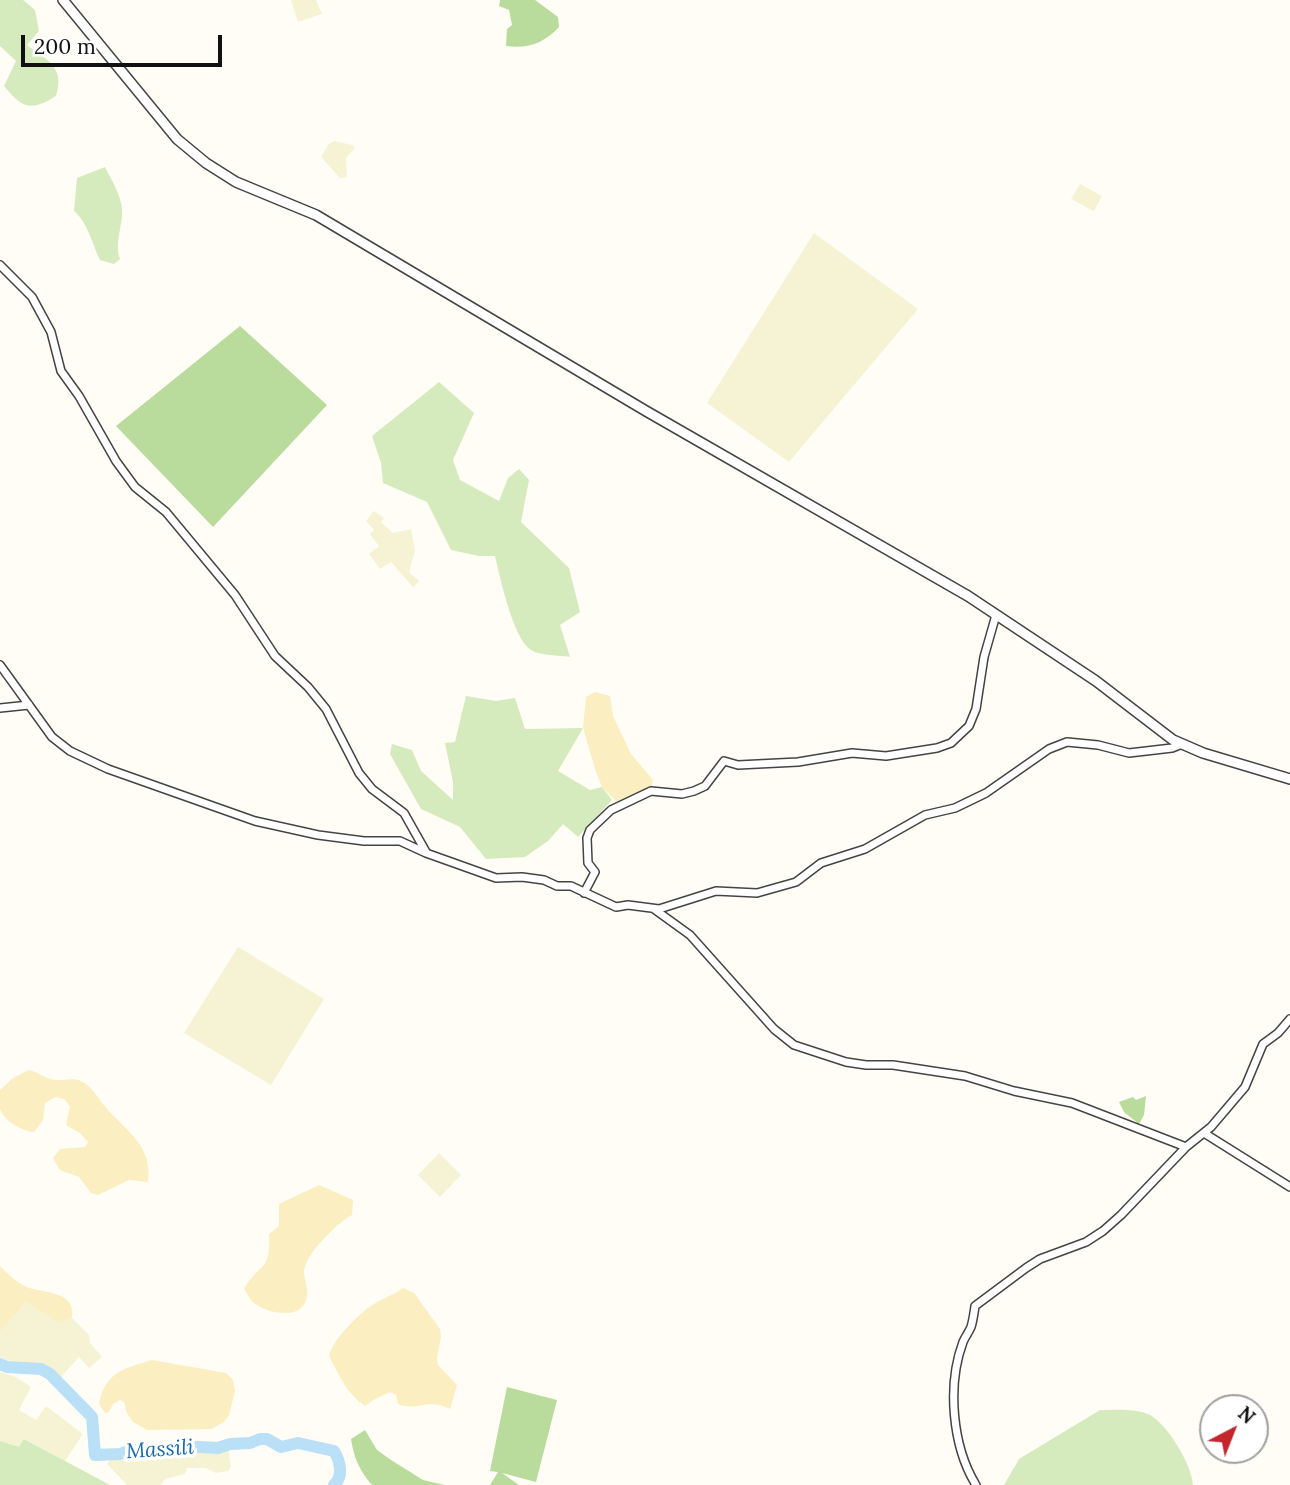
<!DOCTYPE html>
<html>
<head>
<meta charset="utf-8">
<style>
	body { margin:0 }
	#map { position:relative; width:1290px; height:1485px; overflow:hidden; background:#fffdf5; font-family:Lora,serif }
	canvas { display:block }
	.north { position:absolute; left:1199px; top:1394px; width:70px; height:70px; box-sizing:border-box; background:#fff; border:2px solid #a0a0a0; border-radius:50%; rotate:42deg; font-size:19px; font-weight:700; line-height:28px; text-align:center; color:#111 }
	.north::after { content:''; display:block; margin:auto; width:24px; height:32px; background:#c4262e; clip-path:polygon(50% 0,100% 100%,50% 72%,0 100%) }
	.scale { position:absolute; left:21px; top:35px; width:201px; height:32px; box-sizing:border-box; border:4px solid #111; border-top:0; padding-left:9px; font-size:21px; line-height:24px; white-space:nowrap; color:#111; -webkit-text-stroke:5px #fff; paint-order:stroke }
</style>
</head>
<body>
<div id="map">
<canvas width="1290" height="1485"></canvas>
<div class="north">N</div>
<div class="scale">200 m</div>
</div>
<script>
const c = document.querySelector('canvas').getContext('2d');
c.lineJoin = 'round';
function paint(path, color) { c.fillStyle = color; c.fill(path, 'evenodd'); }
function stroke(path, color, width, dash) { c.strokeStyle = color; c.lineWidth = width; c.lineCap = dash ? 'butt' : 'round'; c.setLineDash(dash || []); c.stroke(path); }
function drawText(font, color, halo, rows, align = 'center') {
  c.font = font + ' Lora,serif'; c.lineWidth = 7; c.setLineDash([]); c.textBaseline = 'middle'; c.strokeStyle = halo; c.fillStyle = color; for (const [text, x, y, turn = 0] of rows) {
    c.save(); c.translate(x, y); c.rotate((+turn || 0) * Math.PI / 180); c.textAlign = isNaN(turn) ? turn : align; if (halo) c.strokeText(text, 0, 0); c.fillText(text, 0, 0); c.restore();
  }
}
const farmland = new Path2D(`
	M 291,0 L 316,0 L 322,14 L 298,22 Z
	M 334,141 L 352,145 L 355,148 L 346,158 L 347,177 L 340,178 L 321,157 L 328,145 Z
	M 1080,184 L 1102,196 L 1094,211 L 1071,199 Z
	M 814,233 L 918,309 L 789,462 L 707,403 Z
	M 374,511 L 384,518 L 381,522 L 393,533 L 411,529 L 415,551 L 409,572 L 419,581 L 413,587 L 391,562 L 380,569 L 369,554 L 379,546 L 370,534 L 374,530 L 366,521 Z
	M 238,947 L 324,999 L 271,1085 L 184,1033 Z
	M 439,1153 L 461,1175 L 440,1197 L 418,1175 Z
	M 26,1302 L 59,1321 L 72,1318 L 89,1335 L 90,1343 L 102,1357 L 89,1368 L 79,1357 L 61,1377 L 40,1364 L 10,1361 L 0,1357 L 0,1332 Z
	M 0,1372 L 16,1377 L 31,1387 L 19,1410 L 36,1420 L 46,1406 L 83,1434 L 65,1461 L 25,1439 L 19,1448 L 0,1441 Z
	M 228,1447 L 231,1467 L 228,1471 L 216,1473 L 205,1468 L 187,1468 L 185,1474 L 165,1479 L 161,1485 L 127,1485 L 107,1464 L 110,1460 L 138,1452 L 154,1454 L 194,1449 L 217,1451 Z`);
const green = new Path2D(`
	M 0,0 L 23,0 L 35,10 L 39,31 L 27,45 C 48,61 65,67 56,96 C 31,112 22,108 4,86 L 16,61 L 0,46 Z
	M 105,167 C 111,179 121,195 122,209 C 123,226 114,244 120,259 L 114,264 L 100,260 C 92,243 88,223 74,211 L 77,178 Z
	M 439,382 L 474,413 L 453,460 L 460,480 L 499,501 L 508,478 L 519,469 L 529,480 L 521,522 L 569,568 L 580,612 L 560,625 L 570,657 C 559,655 540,656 531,650 C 513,639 500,577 495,556 L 479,556 L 451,550 L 427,502 L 383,483 L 381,463 L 372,436 Z
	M 466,696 L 496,701 L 515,698 L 525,729 L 583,728 L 558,771 L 590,790 L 602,787 L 612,800 L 578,837 L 563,824 L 548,841 L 525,857 L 486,859 L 460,827 L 421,809 L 390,754 L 392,744 L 412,750 L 421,771 L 453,800 L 453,782 L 445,743 L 455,742 Z
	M 1100,1410 C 1115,1410 1136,1408 1150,1415 C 1168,1425 1192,1465 1193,1485 L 1004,1485 L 1019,1459 Z
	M 24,1439 L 110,1485 L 0,1485 L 0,1441 L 19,1447 Z`);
const forest = new Path2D(`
	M 500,0 L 535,0 L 558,17 L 559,27 C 544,43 529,49 506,46 L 507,29 L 512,25 L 509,10 L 499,6 Z
	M 240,326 L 327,405 L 213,527 L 116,426 Z
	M 1146,1096 L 1144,1115 L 1139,1124 L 1124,1112 L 1119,1102 L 1133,1097 L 1136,1100 Z
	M 507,1387 L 557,1400 L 536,1482 L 502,1473 L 519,1485 L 490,1485 L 498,1472 L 490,1471 Z
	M 365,1430 L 377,1450 L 391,1460 L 423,1480 L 445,1485 L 372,1485 C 359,1470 354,1458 351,1439 Z`);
const sand = new Path2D(`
	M 595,692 L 610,696 L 613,716 L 631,754 L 653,780 L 651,791 L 620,805 L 602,787 L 596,772 L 583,728 L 586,697 Z
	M 29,1070 C 38,1072 46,1079 55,1080 C 64,1081 73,1077 81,1081 C 93,1087 99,1100 107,1109 C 128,1132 153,1147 148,1182 L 129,1180 L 98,1195 L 91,1193 L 79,1177 L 60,1170 L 53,1158 L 60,1149 L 85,1147 L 88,1142 L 80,1133 L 66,1125 L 70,1106 L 64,1099 L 55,1097 L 45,1103 L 43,1120 L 34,1132 C 22,1131 4,1121 0,1109 C 0,1104 0,1096 0,1090 L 13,1078 Z
	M 319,1185 L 353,1200 L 352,1215 C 337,1223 303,1256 304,1273 C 305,1282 309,1291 306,1300 C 300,1321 265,1313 253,1302 C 249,1299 247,1293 244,1289 C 260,1261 271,1274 269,1234 L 279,1226 L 279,1204 Z
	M 0,1266 C 8,1274 16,1282 27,1287 C 44,1294 76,1290 72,1318 L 59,1322 L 26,1302 L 0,1332 Z
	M 403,1288 L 414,1293 L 440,1329 L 441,1337 L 437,1358 L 438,1365 L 457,1385 L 450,1409 C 427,1397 416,1412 398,1404 L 396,1395 L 390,1392 L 375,1399 L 365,1406 C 347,1394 339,1375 329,1356 C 332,1341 355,1318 368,1308 C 378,1300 392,1296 403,1288 Z
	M 152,1360 L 226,1373 L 233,1380 L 235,1391 L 229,1415 L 224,1422 L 211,1429 L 147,1430 L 133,1422 L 127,1413 L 124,1402 L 120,1400 L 113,1404 L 109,1412 L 105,1413 L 99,1404 C 106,1371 123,1369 152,1360 Z`);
const river = new Path2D(`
	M 0,1364 L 7,1367 L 41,1369 L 50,1374 L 92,1417 L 95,1455 L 120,1454 L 132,1450 L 162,1451 L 181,1446 L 218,1448 L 230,1444 L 250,1443 L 260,1439 L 267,1439 L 281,1447 L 298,1443 L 334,1451 C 340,1461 344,1476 334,1485`);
const minor = new Path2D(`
	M 0,265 L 32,297 L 51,332 L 61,371 L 79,396 L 116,461 L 135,487 L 166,512 L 235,595 L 275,656 L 308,687 L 326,709 L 359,773 L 372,789 L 404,813 L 426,852
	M 0,665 L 52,737 L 70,751 L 108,769 L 255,821 L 318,835 L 364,841 L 400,841 L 426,853 L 496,878 L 522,877 L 544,880 L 557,886 L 571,886 L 616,907 L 628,905 L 659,909 L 716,891 L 757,893 L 796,882 L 821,863 L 865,849 L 925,815 L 955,808 L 986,793 L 1049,749 L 1067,742 L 1098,745 L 1129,753 L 1172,748 L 1182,744
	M 0,708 L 29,705
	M 584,893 L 595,872 L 588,863 L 587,838 L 590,830 L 611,810 L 651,791 L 682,794 L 694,791 L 705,786 L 724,761 L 738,765 L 798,762 L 852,753 L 886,756 L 937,748 L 951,743 L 969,726 L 976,709 L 984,657 L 996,615
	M 654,909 L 690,935 L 774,1029 L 794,1045 L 846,1062 L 866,1065 L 893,1065 L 965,1076 L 1014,1091 L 1072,1103 L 1186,1147
	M 1204,1133 L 1290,1187
	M 976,1485 C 952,1446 947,1385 963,1342 C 965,1337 969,1332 971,1327 C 973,1321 974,1313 975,1306 L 1026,1268 L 1040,1259 L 1086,1242 L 1103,1231 L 1121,1215 L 1186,1147 L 1211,1127 L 1245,1087 L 1263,1044 L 1278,1033 L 1290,1019`);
const tertiary = new Path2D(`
	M 63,0 L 177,139 L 206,163 L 236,182 L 316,215 L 646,411 L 968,596 L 1096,681 L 1173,740 L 1203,753 L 1290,779`);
const waterNames = [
	["Massili",160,1450,-4]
];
paint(farmland, '#f6f3d4');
paint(green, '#d5ebbd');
paint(forest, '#b9dc9c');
paint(sand, '#fbeec1');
stroke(river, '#b9e0f7', 12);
stroke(minor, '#444', 10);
stroke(tertiary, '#444', 12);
stroke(minor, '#fff', 7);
stroke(tertiary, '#fff', 9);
drawText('italic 21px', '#1768a6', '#fff', waterNames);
</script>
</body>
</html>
